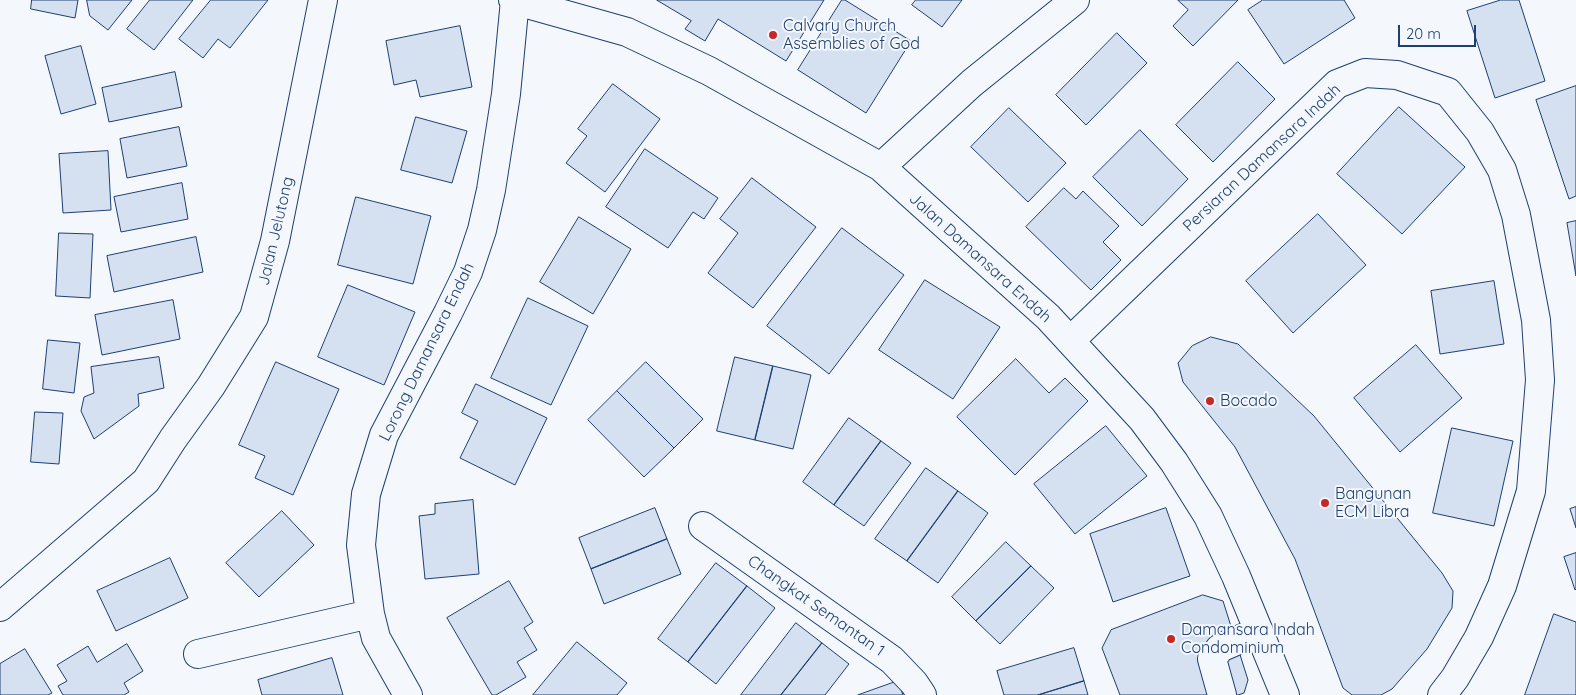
<!DOCTYPE html>
<html>
<head>
<meta charset="utf-8">
<style>
	body { margin:0 }
	#map { position:relative; width:1576px; height:695px; overflow:hidden; background:#f4f7fb; font-family:Quicksand,sans-serif }
	canvas { display:block }
	.scale { position:absolute; left:1398px; top:25px; width:78px; height:22px; box-sizing:border-box; border:2px solid #1d3f73; border-top:0; padding-left:6px; font-size:15px; line-height:18px; white-space:nowrap; color:#1d3f73; -webkit-text-stroke:4px #f4f7fb; paint-order:stroke }
</style>
</head>
<body>
<div id="map">
<canvas width="1576" height="695"></canvas>
<div class="scale">20 m</div>
</div>
<script>
const c = document.querySelector('canvas').getContext('2d');
c.lineJoin = 'round';
function paint(path, color) { c.fillStyle = color; c.fill(path, 'evenodd'); }
function stroke(path, color, width, dash) { c.strokeStyle = color; c.lineWidth = width; c.lineCap = dash ? 'butt' : 'round'; c.setLineDash(dash || []); c.stroke(path); }
function drawText(font, color, halo, rows, align = 'center') {
  c.font = font + ' Quicksand,sans-serif'; c.lineWidth = 4; c.setLineDash([]); c.textBaseline = 'middle'; c.strokeStyle = halo; c.fillStyle = color; for (const [text, x, y, turn = 0] of rows) {
    c.save(); c.translate(x, y); c.rotate((+turn || 0) * Math.PI / 180); c.textAlign = isNaN(turn) ? turn : align; if (halo) c.strokeText(text, 0, 0); c.fillText(text, 0, 0); c.restore();
  }
}
const building = new Path2D(`
	M 32,0 L 78,0 L 75,18 L 31,9 Z
	M 87,0 L 132,0 L 108,30 L 90,16 Z
	M 150,0 L 193,0 L 154,50 L 127,29 Z
	M 211,0 L 268,0 L 230,48 L 218,39 L 203,58 L 179,39 Z
	M 657,0 L 824,0 L 786,61 L 718,19 L 705,41 L 685,29 L 691,21 Z
	M 842,0 L 845,0 L 911,41 L 866,113 L 798,70 Z
	M 916,0 L 962,0 L 942,27 L 912,5 Z
	M 1178,0 L 1238,0 L 1193,46 L 1173,26 L 1188,10 Z
	M 1263,0 L 1344,0 L 1355,18 L 1284,64 L 1248,10 Z
	M 1501,0 L 1519,0 L 1545,81 L 1495,98 L 1467,11 Z
	M 460,26 L 472,87 L 420,97 L 416,80 L 394,85 L 386,41 Z
	M 1117,33 L 1147,63 L 1086,125 L 1056,95 Z
	M 81,46 L 96,104 L 61,114 L 45,56 Z
	M 1238,62 L 1275,99 L 1213,162 L 1176,125 Z
	M 175,72 L 182,107 L 109,122 L 102,88 Z
	M 613,84 L 660,119 L 605,192 L 566,163 L 587,136 L 578,129 Z
	M 1576,86 L 1576,196 L 1569,199 L 1536,100 Z
	M 1399,107 L 1465,167 L 1402,234 L 1337,174 Z
	M 1009,108 L 1066,163 L 1028,202 L 971,147 Z
	M 416,117 L 467,131 L 452,183 L 401,170 Z
	M 179,127 L 187,166 L 127,178 L 120,139 Z
	M 1140,130 L 1188,179 L 1142,226 L 1093,177 Z
	M 645,149 L 718,198 L 704,219 L 693,212 L 668,248 L 606,207 Z
	M 108,151 L 111,210 L 63,213 L 59,154 Z
	M 752,178 L 816,227 L 753,308 L 708,273 L 738,233 L 720,219 Z
	M 182,183 L 188,219 L 121,232 L 114,197 Z
	M 1064,188 L 1076,199 L 1083,191 L 1119,226 L 1103,242 L 1121,260 L 1091,290 L 1026,227 Z
	M 356,197 L 431,216 L 413,284 L 338,265 Z
	M 1318,214 L 1366,265 L 1293,333 L 1246,281 Z
	M 579,217 L 631,249 L 593,314 L 540,282 Z
	M 1576,221 L 1576,276 L 1567,223 Z
	M 842,228 L 904,275 L 829,374 L 767,326 Z
	M 59,233 L 93,234 L 90,298 L 56,296 Z
	M 196,237 L 203,272 L 114,292 L 107,256 Z
	M 925,280 L 1000,327 L 953,399 L 879,350 Z
	M 1494,281 L 1504,344 L 1440,354 L 1431,291 Z
	M 348,285 L 415,312 L 384,385 L 318,357 Z
	M 528,298 L 588,326 L 551,405 L 491,378 Z
	M 173,300 L 180,339 L 102,355 L 95,315 Z
	M 1211,337 L 1238,344 L 1314,416 L 1442,573 L 1453,591 L 1452,608 L 1427,649 L 1392,689 L 1381,695 L 1352,695 L 1343,688 L 1295,559 L 1235,447 L 1183,382 L 1178,363 L 1192,346 Z
	M 48,340 L 80,343 L 74,393 L 43,389 Z
	M 1416,345 L 1462,398 L 1400,452 L 1354,398 Z
	M 159,357 L 164,388 L 138,394 L 139,406 L 94,439 L 81,411 L 84,397 L 94,393 L 91,367 Z
	M 735,357 L 773,366 L 755,440 L 717,431 Z
	M 1016,359 L 1049,393 L 1065,378 L 1088,401 L 1015,475 L 957,417 Z
	M 276,362 L 339,389 L 293,495 L 255,478 L 265,456 L 239,445 Z
	M 646,362 L 703,419 L 674,448 L 617,391 Z
	M 773,366 L 811,375 L 793,449 L 755,440 Z
	M 476,384 L 547,418 L 515,485 L 460,458 L 478,421 L 462,413 Z
	M 617,391 L 674,448 L 644,477 L 588,420 Z
	M 35,412 L 63,413 L 59,464 L 31,462 Z
	M 849,418 L 881,441 L 834,505 L 803,482 Z
	M 1106,426 L 1147,476 L 1075,534 L 1034,484 Z
	M 1452,428 L 1513,441 L 1494,526 L 1433,513 Z
	M 881,441 L 911,463 L 864,526 L 834,505 Z
	M 926,468 L 958,491 L 907,561 L 875,539 Z
	M 958,491 L 988,513 L 938,583 L 907,561 Z
	M 473,500 L 479,574 L 425,579 L 419,516 L 435,514 L 435,504 Z
	M 1576,507 L 1576,528 L 1570,509 Z
	M 655,508 L 667,539 L 591,569 L 579,538 Z
	M 1166,508 L 1190,576 L 1113,602 L 1090,534 Z
	M 282,511 L 314,545 L 259,597 L 226,563 Z
	M 667,539 L 681,574 L 604,604 L 591,569 Z
	M 1006,542 L 1031,566 L 976,621 L 952,597 Z
	M 1576,553 L 1576,589 L 1575,590 L 1564,557 Z
	M 170,558 L 188,598 L 116,631 L 97,591 Z
	M 716,563 L 747,586 L 688,662 L 658,639 Z
	M 1031,566 L 1054,588 L 1000,644 L 976,621 Z
	M 509,581 L 533,622 L 524,628 L 537,650 L 517,662 L 526,677 L 496,695 L 492,695 L 447,618 Z
	M 747,586 L 775,608 L 716,684 L 688,662 Z
	M 1203,595 L 1223,601 L 1248,680 L 1244,693 L 1238,695 L 1120,695 L 1102,648 L 1111,630 Z
	M 1554,614 L 1576,622 L 1576,695 L 1525,695 Z
	M 796,623 L 822,643 L 781,695 L 741,695 Z
	M 577,642 L 627,683 L 617,695 L 533,695 Z
	M 822,643 L 849,664 L 825,695 L 781,695 Z
	M 127,644 L 143,671 L 124,683 L 129,692 L 124,695 L 63,695 L 58,686 L 67,681 L 57,665 L 88,646 L 97,662 Z
	M 1074,648 L 1084,681 L 1038,695 L 1004,695 L 997,671 Z
	M 25,649 L 52,693 L 48,695 L 0,695 L 0,664 Z
	M 332,658 L 343,695 L 262,695 L 258,680 Z
	M 898,681 L 903,695 L 858,695 Z
	M 1084,681 L 1088,695 L 1038,695 Z`);
const minor = new Path2D(`
	M 513,0 L 627,32 L 709,71 L 881,167 L 962,240 L 1048,317 L 1142,419 L 1174,462 L 1208,516 L 1236,576 L 1285,695
	M 881,167 L 972,83 L 1075,0
	M 1070,341 L 1337,84 L 1365,73 L 1397,75 L 1448,92 L 1480,132 L 1502,170 L 1516,215 L 1536,320 L 1540,380 L 1531,491 L 1502,586 L 1479,637 L 1455,678 L 1442,695
	M 703,526 L 892,660 L 914,683 L 922,695
	M 0,607 L 146,481 L 173,439 L 211,386 L 254,317 L 275,241 L 323,0
	M 198,654 L 370,614
	M 408,695 L 376,638 L 370,614 L 361,545 L 366,494 L 384,435 L 448,313 L 468,272 L 482,230 L 491,190 L 506,94 L 515,0
	M 1222,695 L 1212,659 L 1220,648 L 1259,631`);
const markers = [
	[773,35,5,"#c62828"],
	[1210,401,5,"#c62828"],
	[1325,503,5,"#c62828"],
	[1171,639,5,"#c62828"]
];
const poiNames = [
	["Calvary Church",783,26],
	["Assemblies of God",783,44],
	["Bocado",1220,401],
	["Bangunan",1335,494],
	["ECM Libra",1335,512],
	["Damansara Indah",1181,630],
	["Condominium",1181,648]
];
const streetNames = [
	["Persiaran Damansara Indah",1262,158,-43],
	["Jalan Jelutong",276,231,-77],
	["Jalan Damansara Endah",980,258,42],
	["Lorong Damansara Endah",427,352,-64],
	["Changkat Semantan 1",816,606,35]
];
paint(building, '#d5e0f0');
stroke(building, '#1d3f73', 1);
stroke(minor, '#1d3f73', 30);
stroke(minor, '#f4f7fb', 28);
for (const [x, y, r, color] of markers) { const dot = new Path2D(); dot.arc(x, y, r, 0, 2 * Math.PI); c.fillStyle = color; c.fill(dot); stroke(dot, '#f4f7fb', 2); }
drawText('16px', '#1d3f73', '#f4f7fb', poiNames, 'left');
drawText('16px', '#1d3f73', '#f4f7fb', streetNames);
</script>
</body>
</html>
